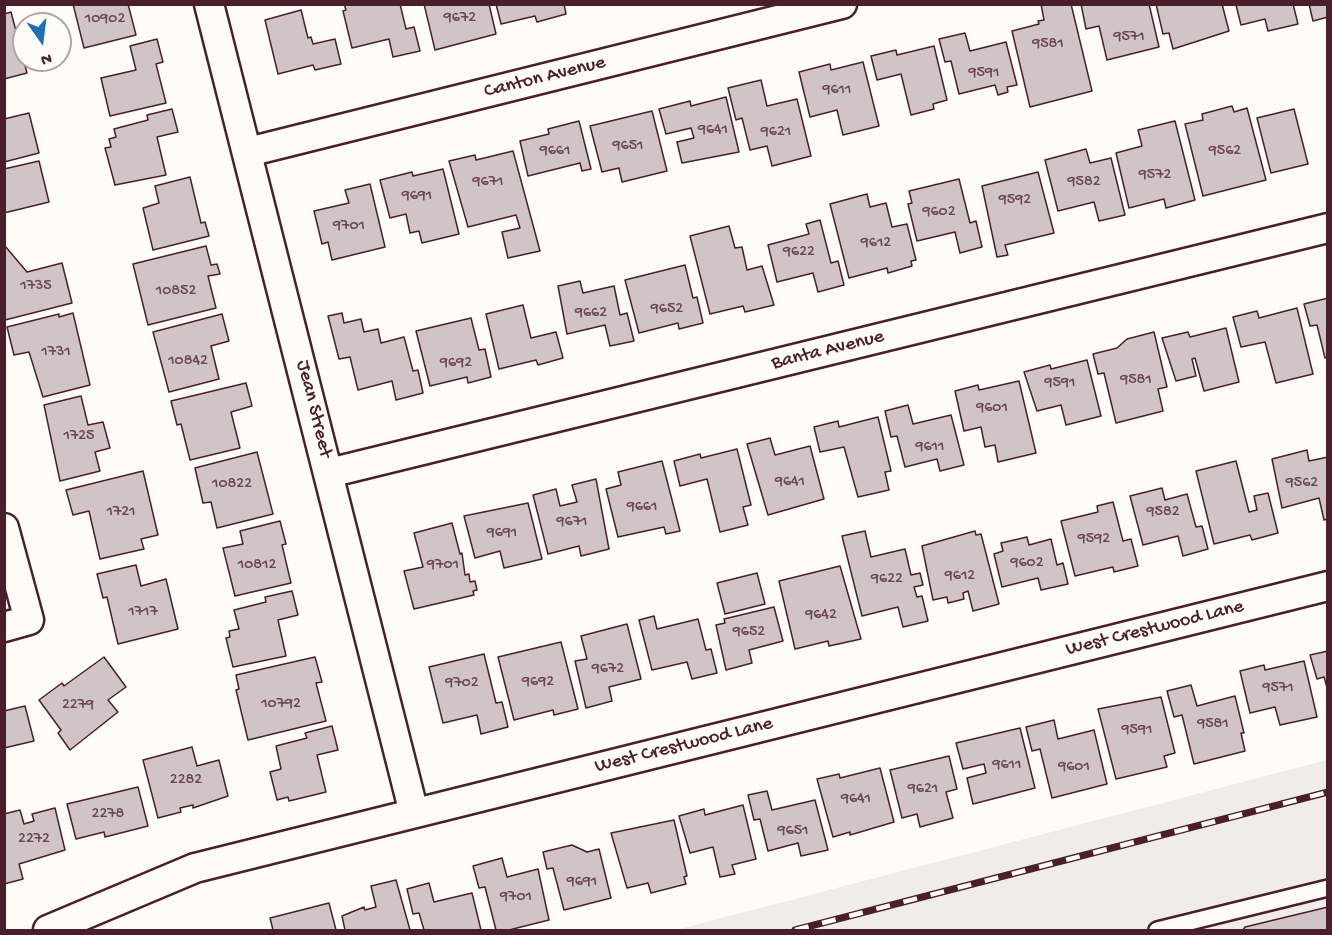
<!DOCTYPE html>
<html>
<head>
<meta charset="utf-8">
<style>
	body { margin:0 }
	#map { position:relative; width:1332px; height:935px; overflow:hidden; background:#fdfcf7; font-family:"Gochi Hand",sans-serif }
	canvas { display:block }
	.frame { position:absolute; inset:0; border:6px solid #4a1f2b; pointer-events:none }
	.north { position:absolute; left:12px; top:12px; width:60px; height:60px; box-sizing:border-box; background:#fdfcf7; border:2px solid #b5a4a5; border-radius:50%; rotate:166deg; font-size:16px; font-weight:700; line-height:24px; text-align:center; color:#4a1f2b }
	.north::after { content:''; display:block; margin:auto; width:21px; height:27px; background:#1f6fb2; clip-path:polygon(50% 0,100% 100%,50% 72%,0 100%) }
</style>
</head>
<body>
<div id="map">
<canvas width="1332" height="935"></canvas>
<div class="frame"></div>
<div class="north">N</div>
</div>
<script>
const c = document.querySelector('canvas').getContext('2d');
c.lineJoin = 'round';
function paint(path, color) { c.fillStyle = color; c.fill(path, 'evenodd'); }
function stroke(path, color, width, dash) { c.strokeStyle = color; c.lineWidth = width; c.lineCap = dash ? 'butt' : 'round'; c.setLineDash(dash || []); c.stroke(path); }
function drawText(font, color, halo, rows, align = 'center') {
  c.font = font + ' "Gochi Hand",sans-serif'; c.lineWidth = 6; c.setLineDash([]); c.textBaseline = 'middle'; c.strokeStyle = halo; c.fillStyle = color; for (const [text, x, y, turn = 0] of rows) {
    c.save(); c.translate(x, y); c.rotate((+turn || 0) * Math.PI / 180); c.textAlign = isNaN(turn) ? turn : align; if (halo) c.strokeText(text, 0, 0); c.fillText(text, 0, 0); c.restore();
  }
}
const built = new Path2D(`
	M 1327,760 L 1327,930 L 676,930 Z`);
const building = new Path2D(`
	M 73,4 L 128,4 L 136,35 L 84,48 Z
	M 344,4 L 400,4 L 406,29 L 414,27 L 420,51 L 393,57 L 389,39 L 352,48 L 343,11 L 346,10 Z
	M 424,4 L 489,4 L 496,34 L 435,50 Z
	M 496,4 L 564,4 L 566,14 L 537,22 L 535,16 L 501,24 Z
	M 1041,4 L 1071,4 L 1092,91 L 1030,107 L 1012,31 L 1039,24 L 1038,21 L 1044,20 Z
	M 1081,4 L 1149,4 L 1159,47 L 1107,60 L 1099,26 L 1086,29 Z
	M 1156,4 L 1222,4 L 1229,31 L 1173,49 L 1169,33 L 1163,34 Z
	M 1229,4 L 1293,4 L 1298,24 L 1268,31 L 1265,19 L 1241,25 L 1236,5 Z
	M 1309,4 L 1328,4 L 1328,17 L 1313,21 Z
	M 301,10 L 308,38 L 311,37 L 313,44 L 335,39 L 341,64 L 315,70 L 313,65 L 278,74 L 265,20 Z
	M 11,12 L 27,73 L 4,79 L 4,14 Z
	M 965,33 L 970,51 L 1006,42 L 1017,85 L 1007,87 L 1008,92 L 998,95 L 995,85 L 959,94 L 951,61 L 945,62 L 939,39 Z
	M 157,39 L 163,62 L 156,64 L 166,103 L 110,116 L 101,78 L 136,70 L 130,46 Z
	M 934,46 L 947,100 L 933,104 L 934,109 L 911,115 L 901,74 L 877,80 L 871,56 L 896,50 L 897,55 Z
	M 863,62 L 879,126 L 843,135 L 837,110 L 810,117 L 799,72 L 830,64 L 831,70 Z
	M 761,80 L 767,106 L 797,99 L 811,156 L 772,166 L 767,146 L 750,150 L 742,118 L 736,120 L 728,88 Z
	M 726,97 L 739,152 L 682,163 L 677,142 L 694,138 L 691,128 L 666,134 L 659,109 L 690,101 L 691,106 Z
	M 1232,106 L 1234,112 L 1247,108 L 1266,180 L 1203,196 L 1185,124 L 1203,120 L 1202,114 Z
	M 172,109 L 178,132 L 157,137 L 166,175 L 115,185 L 105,148 L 111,147 L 109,139 L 116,137 L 114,129 L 148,120 L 147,115 Z
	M 1294,109 L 1308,164 L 1271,173 L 1257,118 Z
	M 652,111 L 667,171 L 622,182 L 619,168 L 602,172 L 590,126 Z
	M 29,113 L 39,153 L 4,162 L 4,119 Z
	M 579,121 L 591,169 L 582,171 L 580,163 L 528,176 L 520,141 L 549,134 L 548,129 Z
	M 1175,121 L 1195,200 L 1166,208 L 1164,199 L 1129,208 L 1116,153 L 1142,146 L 1138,130 Z
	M 1086,149 L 1090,163 L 1111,158 L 1125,215 L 1099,221 L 1094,202 L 1058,211 L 1045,160 Z
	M 513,151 L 540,251 L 508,258 L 502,232 L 520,228 L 516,215 L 468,227 L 449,161 L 475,155 L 476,160 Z
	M 39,161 L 49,202 L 4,213 L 4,169 Z
	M 443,169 L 459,234 L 422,243 L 419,231 L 410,233 L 406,214 L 390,218 L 380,180 L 412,172 L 413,176 Z
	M 1038,172 L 1054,233 L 1005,245 L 1008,255 L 997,257 L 982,186 Z
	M 190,177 L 201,223 L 205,222 L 209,236 L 153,250 L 143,208 L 159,203 L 155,186 Z
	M 959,179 L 970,223 L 976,221 L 982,247 L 960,253 L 955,232 L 917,241 L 908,204 L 912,203 L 909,191 Z
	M 370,184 L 385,247 L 332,260 L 328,242 L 322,244 L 314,211 L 349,203 L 345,190 Z
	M 867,194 L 870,207 L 886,203 L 892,227 L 907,224 L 916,260 L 911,261 L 912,266 L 888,273 L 887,268 L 849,278 L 830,204 Z
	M 820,220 L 831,263 L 838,261 L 844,285 L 818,292 L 813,273 L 777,282 L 768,245 L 809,234 L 806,224 Z
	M 729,226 L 735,248 L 742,247 L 747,270 L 762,266 L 774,305 L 745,312 L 743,306 L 710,314 L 690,236 Z
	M 5,246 L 27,272 L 62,263 L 72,303 L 5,320 Z
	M 206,246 L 211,265 L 217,264 L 220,274 L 208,276 L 216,308 L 148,325 L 133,264 Z
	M 685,265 L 693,298 L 697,297 L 703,323 L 679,329 L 678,323 L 639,333 L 625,280 Z
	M 580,281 L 583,293 L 614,286 L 620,315 L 627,313 L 634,341 L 610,346 L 605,325 L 567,334 L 558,286 Z
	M 1328,298 L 1328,357 L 1325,358 L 1317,325 L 1310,326 L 1304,304 Z
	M 523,305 L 531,338 L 556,332 L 563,358 L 538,365 L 536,360 L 499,369 L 486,314 Z
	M 1297,308 L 1313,374 L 1276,383 L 1265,342 L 1241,347 L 1233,317 L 1257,311 L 1259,318 Z
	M 73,313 L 90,385 L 43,397 L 29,352 L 14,355 L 7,327 L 59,314 L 59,317 Z
	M 342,313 L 344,323 L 361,319 L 364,332 L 378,329 L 381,343 L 404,337 L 413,371 L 418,370 L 423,393 L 396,400 L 392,381 L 358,390 L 350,357 L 339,359 L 328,316 Z
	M 222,314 L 229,341 L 211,346 L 219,379 L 169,392 L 153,332 Z
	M 471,318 L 479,350 L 485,349 L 491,377 L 468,383 L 467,377 L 430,386 L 416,331 Z
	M 1226,328 L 1239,382 L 1204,391 L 1195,358 L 1192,359 L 1196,376 L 1176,381 L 1162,338 L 1188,332 L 1190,337 Z
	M 1154,332 L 1167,387 L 1158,389 L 1163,411 L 1116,423 L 1104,373 L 1098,374 L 1093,354 L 1117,348 L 1127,339 Z
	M 1087,360 L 1101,416 L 1066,425 L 1061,405 L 1037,411 L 1024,372 L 1050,365 L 1051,369 Z
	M 1019,381 L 1036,453 L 998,462 L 995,445 L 985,447 L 981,427 L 964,431 L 955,391 L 978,385 L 979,390 Z
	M 246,383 L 252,406 L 231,412 L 240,448 L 190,460 L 181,424 L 177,425 L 171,401 Z
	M 81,396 L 88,425 L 103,422 L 110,448 L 95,452 L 100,471 L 60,481 L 44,405 Z
	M 908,405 L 913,424 L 951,415 L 964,465 L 940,471 L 937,459 L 905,467 L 897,436 L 891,437 L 885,411 Z
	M 878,417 L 891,471 L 885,472 L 889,490 L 858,497 L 844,447 L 820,452 L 814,427 L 838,421 L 839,427 Z
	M 770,438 L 775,455 L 810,446 L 824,499 L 768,515 L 747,444 Z
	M 737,449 L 751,505 L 743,507 L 748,525 L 720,532 L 707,479 L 680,486 L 674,461 L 700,454 L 701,458 Z
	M 1307,450 L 1309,461 L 1328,457 L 1328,519 L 1324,520 L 1319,498 L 1282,508 L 1272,459 Z
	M 257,452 L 273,514 L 217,528 L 211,502 L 203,503 L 195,468 Z
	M 662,461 L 680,531 L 666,534 L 664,527 L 618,537 L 606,489 L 621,485 L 618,472 Z
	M 1236,461 L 1249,512 L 1257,510 L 1254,496 L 1268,493 L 1278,533 L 1252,540 L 1250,535 L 1214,544 L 1196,471 Z
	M 143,471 L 158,535 L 141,539 L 144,549 L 100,559 L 89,511 L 73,515 L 66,490 Z
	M 596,479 L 609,549 L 581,556 L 579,546 L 548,554 L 533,495 L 556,489 L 560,506 L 577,502 L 572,485 Z
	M 1162,488 L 1165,500 L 1187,494 L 1196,527 L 1202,526 L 1208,549 L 1183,556 L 1178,536 L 1143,545 L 1130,496 Z
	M 1113,502 L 1123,541 L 1131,539 L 1138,566 L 1114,572 L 1113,567 L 1075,576 L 1061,521 L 1098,512 L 1097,506 Z
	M 528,503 L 542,559 L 504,568 L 500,551 L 475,558 L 464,516 Z
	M 280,521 L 286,544 L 282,545 L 291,583 L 235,596 L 223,548 L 243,544 L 240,531 Z
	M 452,523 L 460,554 L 462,553 L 465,575 L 469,574 L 470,582 L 475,581 L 477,590 L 473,591 L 474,595 L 414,609 L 404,571 L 423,567 L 414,533 Z
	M 865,531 L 871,557 L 905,549 L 911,575 L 920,573 L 923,585 L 914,587 L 917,597 L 922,596 L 928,621 L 903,627 L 898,607 L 862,616 L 842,536 Z
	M 975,531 L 976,535 L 981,534 L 999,604 L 973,611 L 968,591 L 963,593 L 964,599 L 948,603 L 947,597 L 933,600 L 922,546 Z
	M 1027,537 L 1029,545 L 1051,539 L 1057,565 L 1063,563 L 1068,584 L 1041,590 L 1038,578 L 1002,587 L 994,554 L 1003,551 L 1001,543 Z
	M 136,565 L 141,586 L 166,579 L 178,629 L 118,644 L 107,597 L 103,598 L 97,574 Z
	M 840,566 L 861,639 L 829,646 L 828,641 L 795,649 L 779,581 Z
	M 757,573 L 765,604 L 725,614 L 717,583 Z
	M 292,591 L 298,615 L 278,620 L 286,656 L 233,667 L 226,638 L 230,637 L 229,631 L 239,629 L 234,610 L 266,602 L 265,597 Z
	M 774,607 L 783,641 L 749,650 L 752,663 L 726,670 L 716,625 L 725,623 L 724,619 Z
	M 654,616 L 657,629 L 698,619 L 706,650 L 711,649 L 717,673 L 692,679 L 687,662 L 652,670 L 639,620 Z
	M 627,624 L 641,679 L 609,687 L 612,701 L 586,708 L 575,661 L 587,659 L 581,636 Z
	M 561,642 L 578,709 L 554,715 L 553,710 L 514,720 L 498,657 Z
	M 1328,651 L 1328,691 L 1324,677 L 1317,679 L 1310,655 Z
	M 484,654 L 496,703 L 502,702 L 508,727 L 481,734 L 477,715 L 443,723 L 429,667 Z
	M 104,657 L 126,687 L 108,700 L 118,712 L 70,750 L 58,733 L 61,730 L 39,700 L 62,683 L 64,686 Z
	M 315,657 L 322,682 L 316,683 L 326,721 L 248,740 L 236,690 L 239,689 L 236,675 Z
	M 1304,661 L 1317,717 L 1280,725 L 1275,707 L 1250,713 L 1240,671 L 1264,665 L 1265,670 Z
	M 1191,685 L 1197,706 L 1235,696 L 1244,733 L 1241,733 L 1245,751 L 1194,764 L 1182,715 L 1174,717 L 1167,691 Z
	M 1161,697 L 1175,753 L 1164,756 L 1167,767 L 1116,779 L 1098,709 Z
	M 25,706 L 34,741 L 4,748 L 4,711 Z
	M 1054,720 L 1058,739 L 1094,730 L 1107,784 L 1052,798 L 1040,749 L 1032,751 L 1026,727 Z
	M 332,726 L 338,750 L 317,755 L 326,792 L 289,801 L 288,797 L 277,800 L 270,772 L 281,769 L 276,746 L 307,738 L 305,733 Z
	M 1020,728 L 1035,788 L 973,804 L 967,778 L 986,773 L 984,764 L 963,769 L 956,743 Z
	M 192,747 L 197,766 L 219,760 L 228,796 L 193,808 L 193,805 L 180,808 L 181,812 L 158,818 L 143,760 Z
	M 949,756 L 957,789 L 946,792 L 953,818 L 920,827 L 917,814 L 902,818 L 890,770 Z
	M 880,768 L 894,822 L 850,835 L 850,832 L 833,837 L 817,779 L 839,774 L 840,778 Z
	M 138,787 L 148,826 L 105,837 L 104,832 L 76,839 L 67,804 Z
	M 767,791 L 772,810 L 815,800 L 828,850 L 801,856 L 798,843 L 768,851 L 760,819 L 754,820 L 748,795 Z
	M 743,805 L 756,859 L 732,865 L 735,874 L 720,877 L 713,847 L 690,853 L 679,816 L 704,809 L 705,815 Z
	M 55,808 L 65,850 L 19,864 L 23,879 L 4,884 L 4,814 L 20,810 L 24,824 L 34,821 L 32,814 Z
	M 674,820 L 687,876 L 684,877 L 686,884 L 651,893 L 648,883 L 627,888 L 611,833 Z
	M 572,845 L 587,852 L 599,849 L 611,898 L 564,910 L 553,868 L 547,869 L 543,852 Z
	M 502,858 L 507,877 L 538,869 L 549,920 L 509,930 L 496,930 L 485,887 L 479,888 L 473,866 Z
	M 396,880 L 410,930 L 345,930 L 342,916 L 364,907 L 365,910 L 376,907 L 371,886 Z
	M 429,883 L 434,902 L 472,893 L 481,930 L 424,930 L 419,913 L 413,914 L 407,889 Z
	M 329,903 L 336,930 L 273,930 L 270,918 Z
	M 1328,907 L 1328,930 L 1243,930 L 1245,927 Z`);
const lane = new Path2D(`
	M 1157,930 L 1328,888`);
const street = new Path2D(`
	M 209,4 L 414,813
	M 248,152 L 842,4
	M 329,473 L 1328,228
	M 4,528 L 29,620 L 4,627
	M 48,930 L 195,868 L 1328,586`);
const rail = new Path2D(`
	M 795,930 L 1328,792`);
const numberNames = [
	["9672",460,19],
	["10902",105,20],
	["9571",1129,38],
	["9581",1048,45],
	["9591",984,74],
	["9611",837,91],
	["9641",713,131],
	["9621",776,133],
	["9651",628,147],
	["9661",555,152],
	["9562",1225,152],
	["9572",1155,176],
	["9671",488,183],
	["9582",1084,183],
	["9691",417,197],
	["9592",1015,201],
	["9602",939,213],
	["9701",349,227],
	["9612",876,244],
	["9622",799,253],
	["1735",36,287],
	["10852",176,292],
	["9652",667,310],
	["9662",591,314],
	["1731",56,353],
	["10842",188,362],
	["9692",456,364],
	["9581",1136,381],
	["9591",1060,384],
	["9601",992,409],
	["1725",79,437],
	["9611",930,448],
	["9641",790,483],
	["9562",1302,484],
	["10822",232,485],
	["9661",642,508],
	["1721",121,513],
	["9582",1163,513],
	["9671",572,523],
	["9691",502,534],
	["9592",1094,540],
	["9602",1027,564],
	["10812",257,566],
	["9701",443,566],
	["9612",960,577],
	["9622",887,580],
	["1717",143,613],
	["9642",821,616],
	["9652",749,633],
	["9672",608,670],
	["9692",538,683],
	["9702",462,684],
	["9571",1278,689],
	["10792",281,705],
	["2279",78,706],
	["9581",1213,725],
	["9591",1137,731],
	["9611",1007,766],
	["9601",1074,768],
	["2282",186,781],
	["9621",923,790],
	["9641",856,800],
	["2278",108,815],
	["9651",793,832],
	["2272",34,840],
	["9691",582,883],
	["9701",516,898]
];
const streetNames = [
	["Canton Avenue",545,78,-14],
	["Banta Avenue",828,351,-14],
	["Jean Street",313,409,76],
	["West Crestwood Lane",1155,629,-14],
	["West Crestwood Lane",684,746,-14]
];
paint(built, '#f0ece8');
paint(building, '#d0c5c4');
stroke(building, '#4a1f2b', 1.5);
stroke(lane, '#4a1f2b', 20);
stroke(street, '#4a1f2b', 33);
stroke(lane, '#fdfcf7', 15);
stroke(street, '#fdfcf7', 28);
stroke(rail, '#4a1f2b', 7);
stroke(rail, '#fdfcf7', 4.5, [14]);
drawText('16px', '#6c4851', null, numberNames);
drawText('20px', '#4a1f2b', '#fdfcf7', streetNames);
</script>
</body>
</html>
